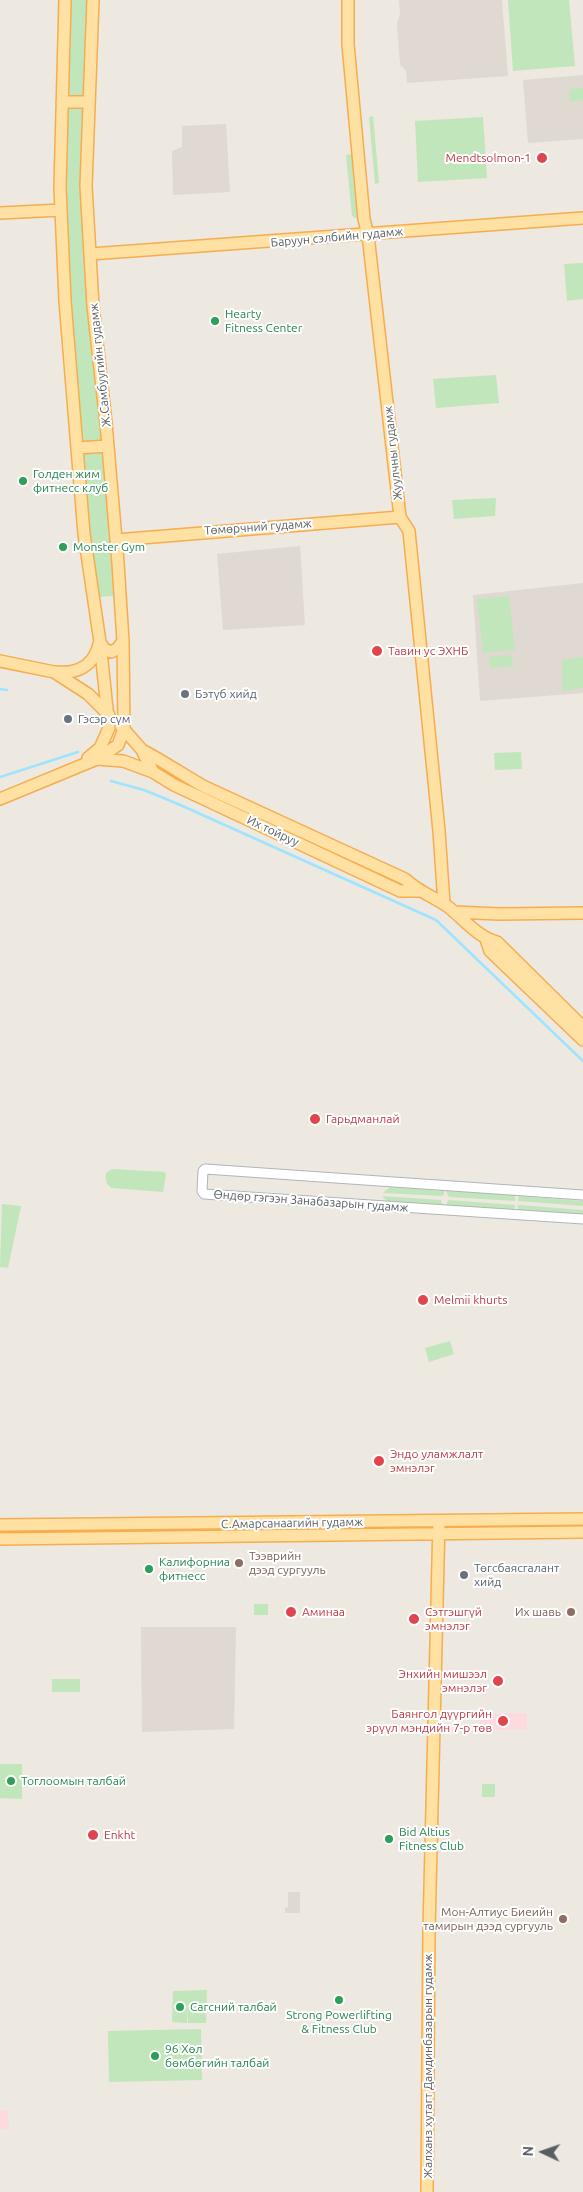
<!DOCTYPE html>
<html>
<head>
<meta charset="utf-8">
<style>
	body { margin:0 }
	#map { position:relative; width:583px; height:2192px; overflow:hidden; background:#ede8e0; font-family:Ubuntu,sans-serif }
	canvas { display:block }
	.north { position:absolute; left:518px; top:2127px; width:50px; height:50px; -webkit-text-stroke:4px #fff; paint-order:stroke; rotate:273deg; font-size:14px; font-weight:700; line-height:20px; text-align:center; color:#595e62 }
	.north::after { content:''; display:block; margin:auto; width:18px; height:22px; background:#595e62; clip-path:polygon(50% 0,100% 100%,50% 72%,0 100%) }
</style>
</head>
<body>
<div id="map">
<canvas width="583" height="2192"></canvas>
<div class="north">N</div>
</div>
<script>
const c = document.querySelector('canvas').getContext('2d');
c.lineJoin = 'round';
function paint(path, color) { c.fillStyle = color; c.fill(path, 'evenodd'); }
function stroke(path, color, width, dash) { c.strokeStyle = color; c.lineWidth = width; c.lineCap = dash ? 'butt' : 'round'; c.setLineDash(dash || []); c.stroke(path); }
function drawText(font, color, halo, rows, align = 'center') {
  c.font = font + ' Ubuntu,sans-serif'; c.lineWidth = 4; c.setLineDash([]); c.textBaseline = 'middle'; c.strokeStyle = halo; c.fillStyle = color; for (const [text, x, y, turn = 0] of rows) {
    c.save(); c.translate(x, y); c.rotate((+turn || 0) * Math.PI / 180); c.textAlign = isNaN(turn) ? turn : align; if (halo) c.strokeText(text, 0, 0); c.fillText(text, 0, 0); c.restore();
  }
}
const education = new Path2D(`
	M 399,0 L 502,0 L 508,76 L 407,83 L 406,71 L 400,64 L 397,24 L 400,14 Z
	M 583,75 L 583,139 L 528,143 L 523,80 Z
	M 226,124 L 230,192 L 173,195 L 172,151 L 182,147 L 182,126 Z
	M 300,546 L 305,625 L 223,630 L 217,554 Z
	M 583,583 L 583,693 L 480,701 L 473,595 Z
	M 141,1627 L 236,1627 L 234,1729 L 142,1732 Z
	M 288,1892 L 300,1892 L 300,1913 L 285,1913 L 285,1908 L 288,1907 Z`);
const medical = new Path2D(`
	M 527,1713 L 527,1729 L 480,1730 L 480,1714 Z
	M 8,2110 L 9,2129 L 0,2129 L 0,2111 Z`);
const green = new Path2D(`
	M 69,0 L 88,0 L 85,91 L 104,462 L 114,596 L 99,597 L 92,559 L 71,323 L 65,190 Z
	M 508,0 L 569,0 L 575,66 L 513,71 Z
	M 583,88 L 583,100 L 570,102 L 569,89 Z
	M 373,116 L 379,183 L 375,184 L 369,117 Z
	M 483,117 L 487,178 L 418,182 L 415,121 Z
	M 353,154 L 353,176 L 358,218 L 355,218 L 352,216 L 346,155 Z
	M 583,263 L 583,299 L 567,301 L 564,264 Z
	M 496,375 L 499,403 L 436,408 L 433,379 Z
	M 496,498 L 495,516 L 454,519 L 452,500 Z
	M 509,596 L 515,650 L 483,653 L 477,599 Z
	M 512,655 L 513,666 L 490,668 L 489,657 Z
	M 583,657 L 583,688 L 562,691 L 562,660 Z
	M 521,752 L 522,769 L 495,770 L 494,753 Z
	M 112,1169 L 164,1172 L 166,1174 L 163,1192 L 112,1188 C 106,1185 105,1179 106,1173 Z
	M 390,1187 L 444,1191 L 444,1194 L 442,1196 L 383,1193 Z
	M 446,1191 L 515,1195 L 515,1201 L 449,1197 Z
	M 382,1196 L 441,1200 L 443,1206 L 388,1202 Z
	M 519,1196 L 583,1201 L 583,1206 L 518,1201 Z
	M 448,1200 L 515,1205 L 514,1210 L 446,1206 Z
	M 2,1204 L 21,1206 L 8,1268 L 0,1267 Z
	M 518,1205 L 583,1210 L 583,1216 L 518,1211 Z
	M 450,1341 L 454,1354 L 429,1362 L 425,1348 Z
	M 254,1604 L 268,1604 L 268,1615 L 254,1615 Z
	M 52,1679 L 80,1679 L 80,1692 L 52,1692 Z
	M 0,1764 L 22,1764 L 22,1799 L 0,1798 Z
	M 482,1784 L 495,1784 L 495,1797 L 482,1797 Z
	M 207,1990 L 206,2023 L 188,2023 L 188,2004 L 187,2023 L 172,2022 L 173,1991 Z
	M 201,2029 L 202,2080 L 109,2082 L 108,2031 Z`);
const stream = new Path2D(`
	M 0,689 L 7,690
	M 0,777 L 78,752
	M 111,781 L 144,790 L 178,804 L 436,920 L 583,1061`);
const minor = new Path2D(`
	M 583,1195 L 205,1169 L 203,1171 L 202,1191 L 204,1194 L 583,1219`);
const major = new Path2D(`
	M 65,0 L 60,187 L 65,301 L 84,534 L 100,642 L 109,728 L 100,748 L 88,758
	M 348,0 L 348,44 L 364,219 L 368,235 L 400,517 L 409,531 L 439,831 L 444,904
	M 62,102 L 89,102
	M 0,213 L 61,210
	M 91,254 L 583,218
	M 77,448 L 108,446
	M 116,540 L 400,517
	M 100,642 L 104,649 L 111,652 L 117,649 L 123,641
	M 0,661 L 54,672 L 88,694 L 109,715
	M 56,672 C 77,674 94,666 99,644
	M 121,726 L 142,750 L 153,772 L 174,785 L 400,891 L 418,891
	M 142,750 C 163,761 182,774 203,786 L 405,879 C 419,892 432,896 447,906 C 463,918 477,937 497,942 L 583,1027
	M 97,759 L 123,761 L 153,772
	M 0,799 L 97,759 L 118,745 L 124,729 L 123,641 L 118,563 L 106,423 L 93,306 L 86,186 L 93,0
	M 454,912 L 499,914 L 583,913
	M 486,939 L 490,951 L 583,1040
	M 0,1525 L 583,1519
	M 0,1539 L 583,1532
	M 427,2192 L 429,1930 L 439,1521`);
const markers = [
	[542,158,6,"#e0444e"],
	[215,321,5,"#2e9e5b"],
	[23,481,5,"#2e9e5b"],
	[63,547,5,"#2e9e5b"],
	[377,651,6,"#e0444e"],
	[185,694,5,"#6b7280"],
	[68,719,5,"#6b7280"],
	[315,1119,6,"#e0444e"],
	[423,1300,6,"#e0444e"],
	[379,1461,6,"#e0444e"],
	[239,1563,5,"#8d6e63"],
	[149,1569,5,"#2e9e5b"],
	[464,1575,5,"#6b7280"],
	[291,1612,6,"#e0444e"],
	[571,1612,5,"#8d6e63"],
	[414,1619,6,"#e0444e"],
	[498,1681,6,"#e0444e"],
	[503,1721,6,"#e0444e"],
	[11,1781,5,"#2e9e5b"],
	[93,1835,6,"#e0444e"],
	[389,1839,5,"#2e9e5b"],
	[563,1919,5,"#8d6e63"],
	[339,2000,5,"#2e9e5b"],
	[180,2007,5,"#2e9e5b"],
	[155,2056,5,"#2e9e5b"]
];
const healthNames = [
	["Mendtsolmon-1",531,158,"right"],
	["Тавин ус ЭХНБ",388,651],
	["Гарьдманлай",326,1119],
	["Melmii khurts",434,1300],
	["Эндо уламжлалт",390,1454],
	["эмнэлэг",390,1468],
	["Аминаа",302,1612],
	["Сэтгэшгүй",425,1612],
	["эмнэлэг",425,1626],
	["Энхийн мишээл",487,1674,"right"],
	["эмнэлэг",487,1688,"right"],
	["Баянгол дүүргийн",492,1714,"right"],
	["эрүүл мэндийн 7-р төв",492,1728,"right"],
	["Enkht",104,1835]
];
const streetNames = [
	["Баруун сэлбийн гудамж",337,237,-5],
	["Ж.Самбуугийн гудамж",100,365,-96],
	["Жуулчны гудамж",393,453,-96],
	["Төмөрчний гудамж",258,527,-4],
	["Их тойруу",273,831,25],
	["Өндөр гэгээн Занабазарын гудамж",311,1201,4],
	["С.Амарсанаагийн гудамж",292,1523,-1],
	["Жалханз хутагт Дамдинбазарын гудамж",428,2066,-90]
];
const leisureNames = [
	["Hearty",225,314],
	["Fitness Center",225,328],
	["Голден жим",33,474],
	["фитнесс клуб",33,488],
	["Monster Gym",73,547],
	["Калифорниа",159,1562],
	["фитнесс",159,1576],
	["Тоглоомын талбай",21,1781],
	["Bid Altius",399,1832],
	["Fitness Club",399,1846],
	["Сагсний талбай",190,2007],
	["Strong Powerlifting",339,2015,"center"],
	["& Fitness Club",339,2029,"center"],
	["96 Хөл",165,2049],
	["бөмбөгийн талбай",165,2063]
];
const worshipNames = [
	["Бэтүб хийд",195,694],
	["Гэсэр сүм",78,719],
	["Төгсбаясгалант",474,1568],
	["хийд",474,1582]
];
const educationNames = [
	["Тээврийн",249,1556,"left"],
	["дээд сургууль",249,1570,"left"],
	["Их шавь",561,1612],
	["Мон-Алтиус Биеийн",553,1912],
	["тамирын дээд сургууль",553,1926]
];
paint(education, '#dfd9d1');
paint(medical, '#fcdadd');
paint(green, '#c2e6bb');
stroke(stream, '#9ee4ff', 2.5);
stroke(minor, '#b1b5b9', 11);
stroke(major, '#f6ad50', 14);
stroke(minor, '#fff', 9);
stroke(major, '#ffe1a3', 11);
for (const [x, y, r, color] of markers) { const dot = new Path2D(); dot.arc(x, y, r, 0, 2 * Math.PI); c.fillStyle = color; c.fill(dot); stroke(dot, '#fff', 2); }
drawText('12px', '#be3a42', '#fff', healthNames, 'left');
drawText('12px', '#595e62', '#fff', streetNames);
drawText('12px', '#27864d', '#fff', leisureNames, 'left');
drawText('12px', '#5b616d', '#fff', worshipNames, 'left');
drawText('12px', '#785e54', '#fff', educationNames, 'right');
</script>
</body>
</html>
